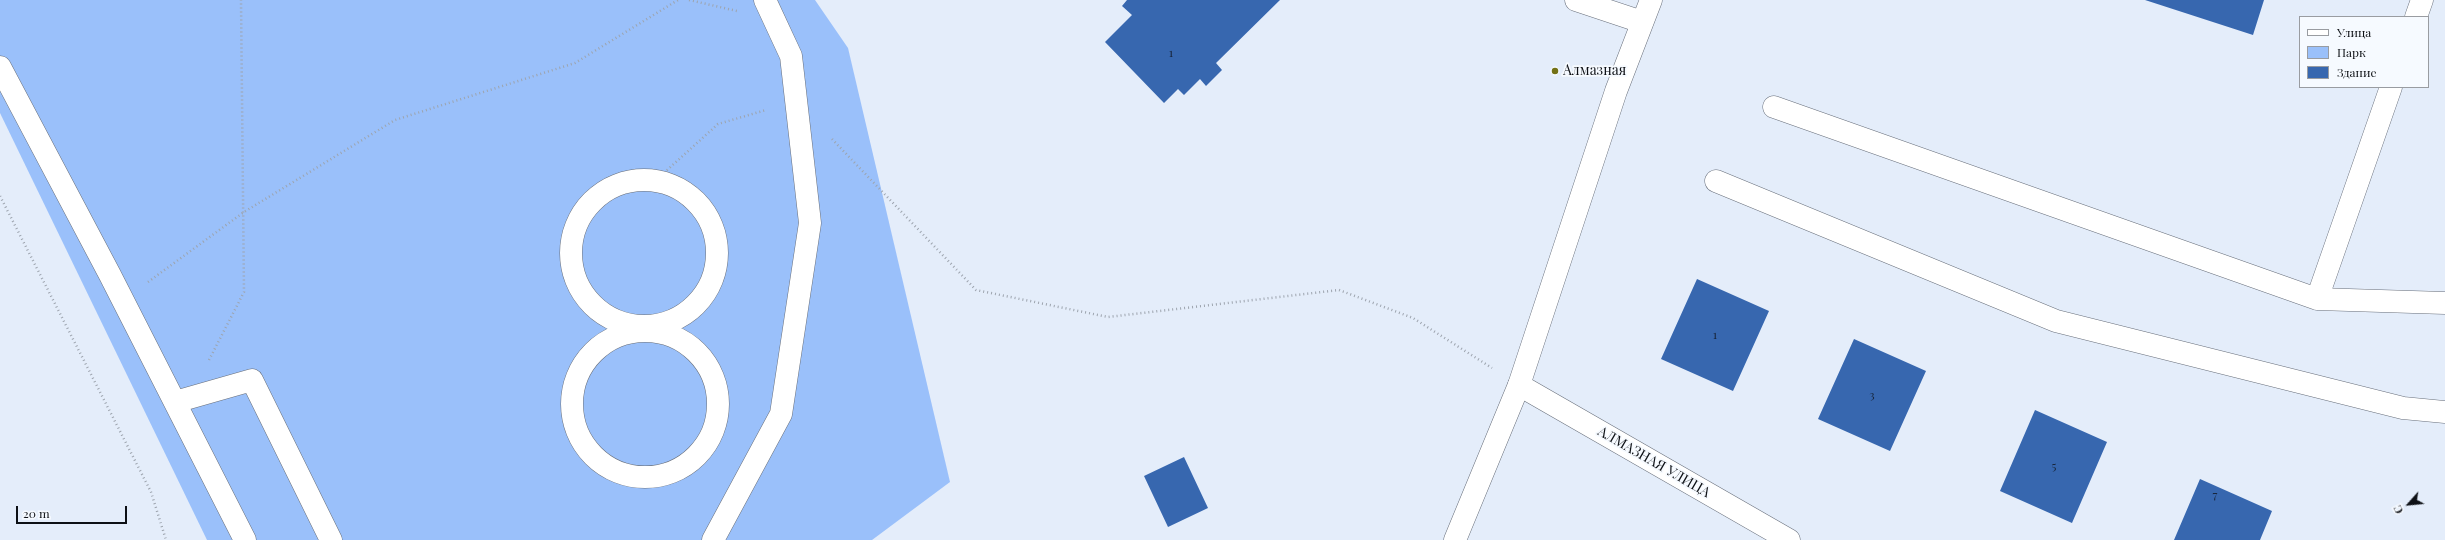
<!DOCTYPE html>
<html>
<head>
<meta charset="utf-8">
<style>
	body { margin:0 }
	#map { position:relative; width:2445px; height:540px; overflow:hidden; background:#e4edfa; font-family:"Playfair Display",serif }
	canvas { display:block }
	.legend { position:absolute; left:2299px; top:16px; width:130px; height:72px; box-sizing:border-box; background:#f6faff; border:1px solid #999ca1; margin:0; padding:5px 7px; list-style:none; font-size:12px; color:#0d1015 }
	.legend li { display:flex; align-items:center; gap:8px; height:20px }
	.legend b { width:20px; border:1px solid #999ca1 }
	.north { position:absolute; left:2389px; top:484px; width:40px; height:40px; -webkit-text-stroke:3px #f6faff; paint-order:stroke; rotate:243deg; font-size:11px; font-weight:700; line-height:16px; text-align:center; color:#0d1015 }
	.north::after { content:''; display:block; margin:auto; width:14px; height:18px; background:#0d1015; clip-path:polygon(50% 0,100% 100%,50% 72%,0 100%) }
	.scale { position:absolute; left:16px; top:506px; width:111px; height:18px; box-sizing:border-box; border:2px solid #0d1015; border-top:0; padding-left:5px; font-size:12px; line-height:14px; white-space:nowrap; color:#0d1015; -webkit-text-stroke:3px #f6faff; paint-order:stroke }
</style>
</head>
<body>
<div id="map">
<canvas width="2445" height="540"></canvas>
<ul class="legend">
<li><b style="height:5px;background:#fff"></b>Улица</li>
<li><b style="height:11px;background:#9ac0fa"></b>Парк</li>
<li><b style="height:11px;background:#3767af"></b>Здание</li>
</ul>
<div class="north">С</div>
<div class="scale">20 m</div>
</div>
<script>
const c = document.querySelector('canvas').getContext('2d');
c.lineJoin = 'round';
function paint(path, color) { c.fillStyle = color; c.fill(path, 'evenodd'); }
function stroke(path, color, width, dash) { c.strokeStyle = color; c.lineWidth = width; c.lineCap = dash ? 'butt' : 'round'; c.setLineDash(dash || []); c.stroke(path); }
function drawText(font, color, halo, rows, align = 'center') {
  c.font = font + ' "Playfair Display",serif'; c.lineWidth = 3.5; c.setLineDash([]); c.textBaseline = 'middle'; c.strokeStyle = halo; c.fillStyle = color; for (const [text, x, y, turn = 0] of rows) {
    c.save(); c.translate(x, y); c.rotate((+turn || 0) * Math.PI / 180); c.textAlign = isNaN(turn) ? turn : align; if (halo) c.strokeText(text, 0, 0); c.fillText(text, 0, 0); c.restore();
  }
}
const green = new Path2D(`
	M 0,0 L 815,0 L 848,48 L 950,482 L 872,540 L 207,540 L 0,113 Z`);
const building = new Path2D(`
	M 1127,0 L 1280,0 L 1216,63 L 1222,70 L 1206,86 L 1200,79 L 1184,95 L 1178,89 L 1164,103 L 1105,42 L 1132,15 L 1122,6 Z
	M 2145,0 L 2264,0 L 2253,35 Z
	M 1697,279 L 1769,311 L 1733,391 L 1661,359 Z
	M 1854,339 L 1926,371 L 1890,451 L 1818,419 Z
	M 2035,410 L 2107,442 L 2072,523 L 2000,491 Z
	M 1184,457 L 1208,508 L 1168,527 L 1144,476 Z
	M 2200,479 L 2272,511 L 2260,540 L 2174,540 Z`);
const path = new Path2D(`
	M 689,0 L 737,11
	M 832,139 L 976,290 L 1108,317 L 1339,290 L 1413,318 L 1492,368
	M 655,181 L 718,124 L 766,110
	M 0,196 L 151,492 L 166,540
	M 148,282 L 244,212 L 395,120 L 575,63 L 678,0
	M 209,360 L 244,292 L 241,0`);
const service = new Path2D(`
	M 1576,0 L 1642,22
	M 2416,17 L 2422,0
	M 0,67 L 110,275 L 245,540
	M 1774,107 L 2317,299 L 2391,87
	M571 253a73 73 0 1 1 146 0a73 73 0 1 1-146 0Z
	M 1716,181 L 2056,321 L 2403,408 L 2445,412
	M 2317,299 L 2445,303
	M572 404a73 73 0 1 1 146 0a73 73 0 1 1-146 0Z
	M 1519,385 L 1789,540
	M 175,402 L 252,380 L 331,540
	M 713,540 L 781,414 L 810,223 L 791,56 L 765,0`);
const minor = new Path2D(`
	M 1455,540 L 1519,385 L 1616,91 L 1651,0`);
const markers = [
	[1555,71,4,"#737115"]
];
const numberNames = [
	["1",1171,53],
	["1",1715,335],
	["3",1872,395],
	["5",2054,466],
	["7",2215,495]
];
const poiNames = [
	["Алмазная",1563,71]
];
const streetNames = [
	["АЛМАЗНАЯ УЛИЦА",1654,462,30]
];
paint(green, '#9ac0fa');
paint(building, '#3767af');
stroke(service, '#686f7b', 23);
stroke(minor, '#686f7b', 23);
stroke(path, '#9da4ae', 2.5, [1, 3]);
stroke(service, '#fff', 22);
stroke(minor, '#fff', 22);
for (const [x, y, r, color] of markers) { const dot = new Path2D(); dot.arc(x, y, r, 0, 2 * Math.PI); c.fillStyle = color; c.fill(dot); stroke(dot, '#f6faff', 1.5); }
drawText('12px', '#18263c', null, numberNames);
drawText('14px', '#0d1015', '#f6faff', poiNames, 'left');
drawText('14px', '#0d1015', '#f6faff', streetNames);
</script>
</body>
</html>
